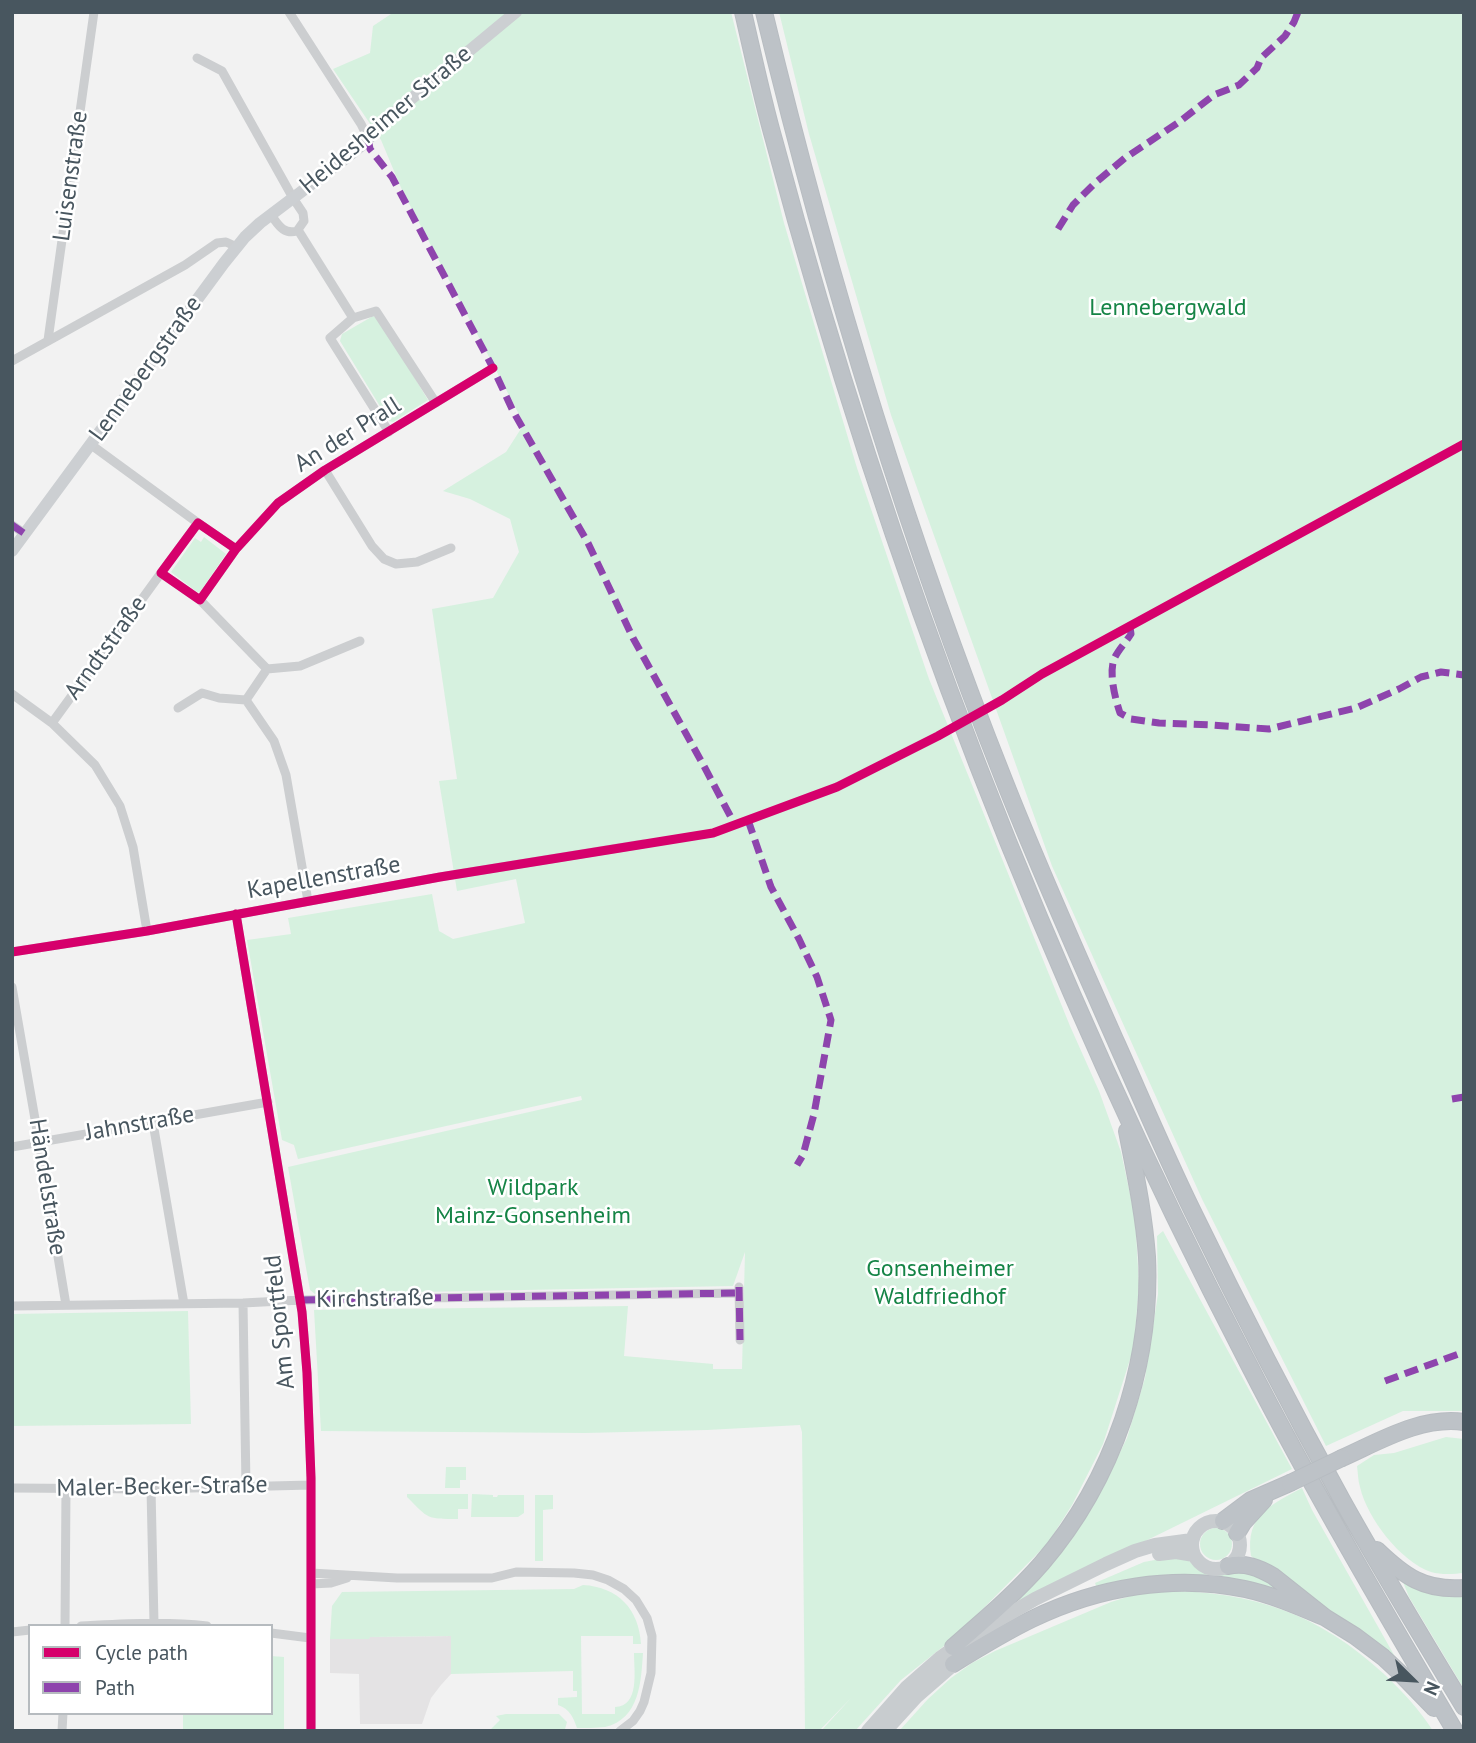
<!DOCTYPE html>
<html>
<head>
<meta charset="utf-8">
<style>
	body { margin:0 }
	#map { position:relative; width:1476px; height:1743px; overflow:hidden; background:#f2f2f2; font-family:"PT Sans",sans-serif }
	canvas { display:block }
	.frame { position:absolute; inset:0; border:14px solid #48565f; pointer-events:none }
	.legend { position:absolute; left:28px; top:1624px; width:245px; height:91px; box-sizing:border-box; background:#fff; border:2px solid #b6bbbf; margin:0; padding:9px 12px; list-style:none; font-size:21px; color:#48565f }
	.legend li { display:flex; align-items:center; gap:14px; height:35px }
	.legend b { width:35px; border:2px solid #b6bbbf }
	.north { position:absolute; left:1378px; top:1645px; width:70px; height:70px; -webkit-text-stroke:5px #fff; paint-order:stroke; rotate:114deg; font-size:19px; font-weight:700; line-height:28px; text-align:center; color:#48565f }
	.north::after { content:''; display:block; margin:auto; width:24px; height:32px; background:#48565f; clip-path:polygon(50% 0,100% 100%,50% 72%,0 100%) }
</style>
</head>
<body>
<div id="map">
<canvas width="1476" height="1743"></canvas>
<div class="frame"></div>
<ul class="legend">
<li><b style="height:9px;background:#d6006c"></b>Cycle path</li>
<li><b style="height:9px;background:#8e44ad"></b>Path</li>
</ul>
<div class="north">N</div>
</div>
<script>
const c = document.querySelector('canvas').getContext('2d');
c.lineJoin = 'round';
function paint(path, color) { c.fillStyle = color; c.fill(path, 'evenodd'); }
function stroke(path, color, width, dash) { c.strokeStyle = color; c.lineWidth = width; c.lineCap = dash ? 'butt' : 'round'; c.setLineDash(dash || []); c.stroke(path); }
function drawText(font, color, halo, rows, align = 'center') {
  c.font = font + ' "PT Sans",sans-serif'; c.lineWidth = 5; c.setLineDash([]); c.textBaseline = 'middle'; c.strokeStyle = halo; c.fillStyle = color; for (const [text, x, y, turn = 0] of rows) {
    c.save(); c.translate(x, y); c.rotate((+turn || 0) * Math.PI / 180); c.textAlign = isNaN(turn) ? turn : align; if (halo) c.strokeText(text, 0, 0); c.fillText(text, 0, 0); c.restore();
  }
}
const education = new Path2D(`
	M 451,1636 L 451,1674 L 441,1685 L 431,1698 L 422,1724 L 360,1724 L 359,1674 L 330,1673 L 330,1639 L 369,1639 L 369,1637 Z`);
const green = new Path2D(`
	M 394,12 L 731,12 L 784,223 L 857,468 L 929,679 L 1070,1026 L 1099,1091 L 1121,1152 L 1135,1217 L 1139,1284 L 1134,1347 L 1103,1444 L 1072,1505 L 1048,1543 L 954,1638 L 901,1680 L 855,1731 L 821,1731 L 851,1698 L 819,1731 L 805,1731 L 802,1432 L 800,1425 L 707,1430 L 585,1433 L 321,1431 L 314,1310 L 628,1306 L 624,1356 L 713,1364 L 713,1369 L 742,1369 L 745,1252 L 733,1286 L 315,1294 L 310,1290 L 288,1167 L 582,1100 L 581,1096 L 298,1159 L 294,1145 L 282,1140 L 247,940 L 291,934 L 288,918 L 432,894 L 439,931 L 453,939 L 525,923 L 516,879 L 457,891 L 439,781 L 457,779 L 432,609 L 493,598 L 519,552 L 510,519 L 470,499 L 443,491 L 506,452 L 524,424 L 402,190 L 381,140 L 333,69 L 370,53 L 373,26 Z
	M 779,12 L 1464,12 L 1464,1411 L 1403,1411 L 1326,1446 L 1202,1199 L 1052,866 L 891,415 L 809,134 Z
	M 373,316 L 379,319 L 428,400 L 393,422 L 389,421 L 340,341 L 342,334 Z
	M 204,537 L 226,554 L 200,592 L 197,592 L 171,572 L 195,538 L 201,542 Z
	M 1163,1231 L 1292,1469 L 1021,1602 L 1019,1600 L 1054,1561 L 1071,1540 L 1101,1491 L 1127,1438 L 1145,1378 L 1158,1294 L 1157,1236 Z
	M 188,1311 L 191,1424 L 12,1426 L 12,1314 Z
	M 1446,1437 L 1464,1439 L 1464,1573 C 1454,1574 1441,1575 1431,1572 C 1401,1562 1367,1518 1360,1487 C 1358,1481 1358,1473 1357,1466 L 1374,1455 L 1394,1453 Z
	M 446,1467 L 466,1467 L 466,1480 L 460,1480 L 460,1488 L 445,1488 Z
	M 1302,1488 L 1312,1510 L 1398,1662 L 1360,1630 L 1330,1611 L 1251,1556 C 1245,1515 1271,1505 1302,1488 Z
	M 407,1494 L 468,1494 L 468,1509 L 458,1509 L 458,1519 C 426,1519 429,1519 407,1497 Z
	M 472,1494 L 493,1495 L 493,1497 L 497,1497 L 498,1495 L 524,1495 L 524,1513 L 518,1517 L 471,1517 Z
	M 535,1495 L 553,1495 L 553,1509 L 543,1510 L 543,1561 L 535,1561 Z
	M1200 1544a16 16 0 1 1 32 0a16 16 0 1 1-32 0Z
	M 1171,1557 L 1188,1560 L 1199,1570 L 1210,1575 L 1223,1574 L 1235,1570 L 1267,1578 L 1280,1592 L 1097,1588 L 1095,1583 L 1144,1562 Z
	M 1403,1582 C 1424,1593 1440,1594 1464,1594 L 1464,1689 L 1409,1597 Z
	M 583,1585 C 618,1587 639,1609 641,1644 L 633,1644 L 633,1636 L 581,1636 L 582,1714 L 615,1714 L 615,1707 C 640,1706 634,1671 634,1653 L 643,1653 C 641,1681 640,1719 605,1727 C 596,1728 586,1728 577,1728 C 573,1717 570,1709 558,1705 L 558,1698 L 577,1697 L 577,1691 L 573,1691 L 573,1671 L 451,1674 L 451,1636 L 370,1637 L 369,1639 L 330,1639 L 332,1606 L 342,1592 L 574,1589 Z
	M 1164,1591 C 1253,1591 1319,1614 1384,1674 C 1402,1691 1420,1710 1433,1731 L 899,1731 L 928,1699 L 951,1678 L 972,1663 L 995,1651 L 1111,1602 L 1137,1594 Z
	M 271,1656 L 284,1657 L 284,1731 L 183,1731 L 183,1713 L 271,1713 Z
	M 506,1714 L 559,1714 L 567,1722 L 565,1729 L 489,1731 L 500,1720 L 496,1716 Z`);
const street = new Path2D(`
	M 289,12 L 361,124 L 368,138
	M 197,58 L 222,71 L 293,198 L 303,213 L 304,221 L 297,231 C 283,235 278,224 271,215
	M 298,230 L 353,318
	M 48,340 L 94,12
	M 12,361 L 185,265 L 217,243 L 226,242 L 237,247
	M 389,432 L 330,338 L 353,318 L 376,311 L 436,403
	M 90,444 L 198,523
	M 325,470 L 372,546 L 384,559 L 396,564 L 417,562 L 451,548
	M 12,525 L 25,534
	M 236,549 L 198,523 L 161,573 L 200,600 L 236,549 L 278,503 L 325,470 L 493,368
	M 200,600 L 267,669 L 246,700 L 274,741 L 286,775 L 308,901
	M 267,669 L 300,666 L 360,641
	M 12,694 L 52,723 L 95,765 L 120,806 L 133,847 L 147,931
	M 178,708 L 202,693 L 219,698 L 246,700
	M 52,723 L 161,573
	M 236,914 L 302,1312 L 307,1373 L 311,1478 L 311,1731
	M 12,952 L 147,931 L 440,877 L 643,844
	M 12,987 L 39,1142 L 66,1305
	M 153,1123 L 184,1304
	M 12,1147 L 268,1102
	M 739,1287 L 740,1340
	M 243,1303 L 246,1486
	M 12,1306 L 243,1303 L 301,1300 L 739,1293
	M 12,1488 L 151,1489 L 311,1485
	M 151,1489 L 154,1623
	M 311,1573 L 397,1578 L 492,1578 L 516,1572 L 574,1573 L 593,1575 L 608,1580 L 624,1589 L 636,1600 L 647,1618 L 652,1636 L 651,1673 L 644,1702 L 640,1711 L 633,1721 L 620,1731
	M 311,1584 L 331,1583 L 347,1578
	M 65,1626 L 66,1488
	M 81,1626 C 123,1624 165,1621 207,1626
	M 12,1632 L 30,1630
	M 271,1633 L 310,1638
	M 62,1731 L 63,1713`);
const secondary = new Path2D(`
	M 12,551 L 224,263 L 245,237 L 260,223 L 342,161 L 362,145 L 393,114 L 516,12`);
const primary = new Path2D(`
	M1192 1545a24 24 0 1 1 48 0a24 24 0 1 1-48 0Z
	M 1159,1554 L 1176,1552 L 1194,1555
	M 868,1731 L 907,1687 L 940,1658 L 968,1638 L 1035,1599 L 1106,1564 L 1135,1551 L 1155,1545 L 1192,1540
	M 885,1731 L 916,1697 L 962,1657`);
const highway = new Path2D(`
	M 743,12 C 753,55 762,98 774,140 C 887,563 1046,974 1248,1363 C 1312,1488 1383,1609 1455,1731
	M 764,12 C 827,273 905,531 1004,780 C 1039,869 1078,956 1117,1044 C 1142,1100 1166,1157 1193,1212 C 1240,1309 1290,1406 1342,1500 C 1381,1570 1423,1639 1464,1707
	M 1342,1458 C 1380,1441 1421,1416 1464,1422
	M 1223,1521 L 1251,1500 L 1290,1483
	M 1237,1533 L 1243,1523 L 1264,1500
	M 1377,1550 C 1404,1576 1424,1591 1464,1588
	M 1228,1566 C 1245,1562 1259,1568 1273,1576 L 1326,1618 L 1355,1636 L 1383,1657 L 1398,1671 L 1434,1708
	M 953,1647 C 984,1620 1015,1594 1042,1563 C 1113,1480 1152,1366 1147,1257 C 1144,1214 1135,1172 1127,1131
	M 953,1664 C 979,1648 1005,1632 1032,1619 C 1098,1587 1174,1574 1245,1589 C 1273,1595 1300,1607 1326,1618`);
const highwayBridge = new Path2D(`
	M 1290,1483 L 1342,1458`);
const quiet = new Path2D(`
	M 368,138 L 370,149 L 392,177 L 493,368 L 513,411 L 588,543 L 633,638 L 705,768 L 735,825
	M 1058,229 L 1073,205 L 1094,184 L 1125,158 L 1179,122 L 1214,95 L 1239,85 L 1257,68 L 1261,58 L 1285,36 L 1294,22 L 1298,12
	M 12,525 L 25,534
	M 1130,627 L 1131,634 C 1126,642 1119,649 1115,657 C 1108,671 1115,698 1120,713 L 1131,719 L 1159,723 L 1212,725 L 1269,729 L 1356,708 L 1399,689 L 1421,677 L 1441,672 L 1464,675
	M 748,820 L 771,887 L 799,939 L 817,977 L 831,1020 L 814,1114 L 803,1155 L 797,1165
	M 1452,1099 L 1464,1097
	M 739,1287 L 740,1340
	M 301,1300 L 739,1293
	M 1385,1381 L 1464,1352`);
const cycleway = new Path2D(`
	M 236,549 L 198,523 L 161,573 L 200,600 L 236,549 L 278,503 L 325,470 L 493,368
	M 236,914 L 302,1312 L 307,1373 L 311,1478 L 311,1731
	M 12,952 L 147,931 L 440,877 L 713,833 L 837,787 L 938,736 L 1002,700 L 1042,674 L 1464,444`);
const streetNames = [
	["Heidesheimer Straße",386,120,-40],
	["Luisenstraße",71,176,-82],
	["Lennebergstraße",146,369,-54],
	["An der Prall",348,435,-32],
	["Arndtstraße",106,648,-54],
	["Kapellenstraße",324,878,-10],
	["Jahnstraße",140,1124,-10],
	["Händelstraße",47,1187,81],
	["Kirchstraße",375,1299,-1],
	["Am Sportfeld",280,1322,-96],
	["Maler-Becker-Straße",162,1487,-1]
];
const parkNames = [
	["Lennebergwald",1168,308],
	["Wildpark",533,1188],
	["Mainz-Gonsenheim",533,1216],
	["Gonsenheimer",940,1269],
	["Waldfriedhof",940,1297]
];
paint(education, '#e4e3e4');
paint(green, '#d6f1df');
stroke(highway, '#b7bcc1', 18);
stroke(street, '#ccced0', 9);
stroke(secondary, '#cccfd2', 12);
stroke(primary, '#c8cccf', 14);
stroke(highway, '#bdc2c7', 16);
stroke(highwayBridge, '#b7bcc1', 18, []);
stroke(highwayBridge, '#bdc2c7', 16);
stroke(quiet, '#8e44ad', 7, [14, 7]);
stroke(cycleway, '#d6006c', 9);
drawText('24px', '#48565f', '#fff', streetNames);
drawText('24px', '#158446', '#fff', parkNames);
</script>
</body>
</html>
